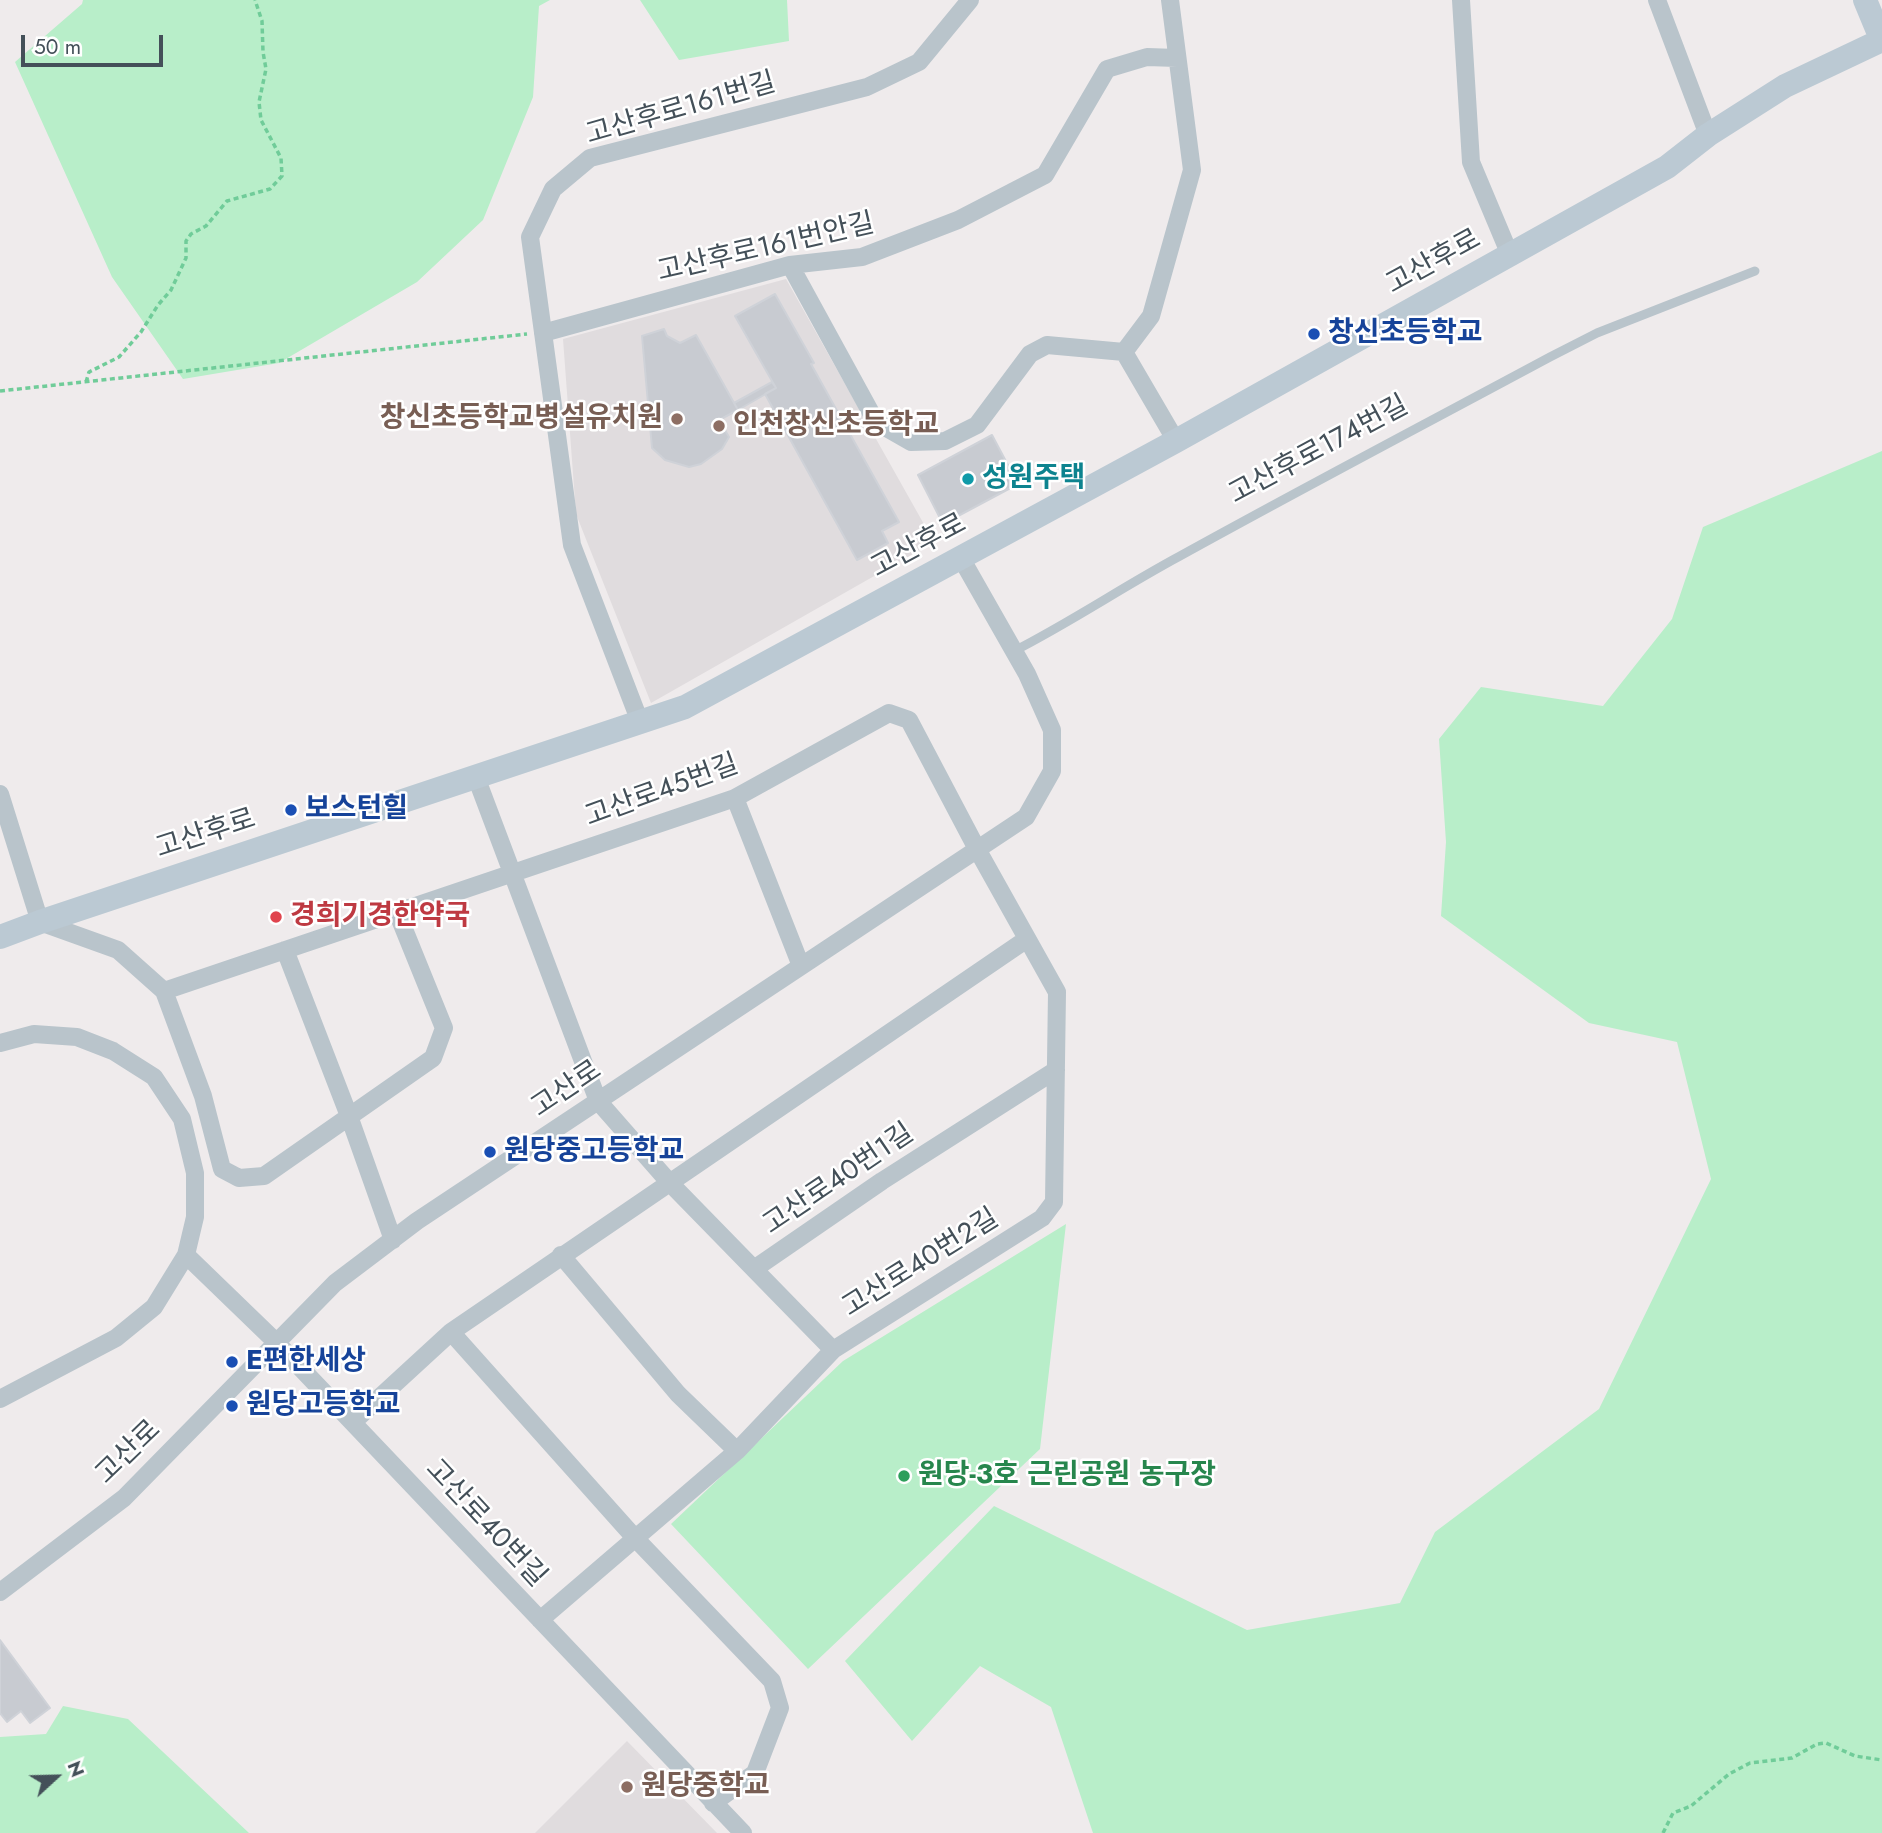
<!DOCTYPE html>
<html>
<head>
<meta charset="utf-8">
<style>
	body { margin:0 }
	#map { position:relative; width:1882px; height:1833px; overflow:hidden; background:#efebec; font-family:Jost,sans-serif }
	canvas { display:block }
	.north { position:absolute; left:21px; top:1742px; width:70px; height:70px; -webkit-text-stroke:5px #fff; paint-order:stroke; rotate:68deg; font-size:19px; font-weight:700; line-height:28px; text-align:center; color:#445059 }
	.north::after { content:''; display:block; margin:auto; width:24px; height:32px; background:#445059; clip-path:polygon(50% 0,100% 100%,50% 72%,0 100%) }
	.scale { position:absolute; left:21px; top:35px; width:142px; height:32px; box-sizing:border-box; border:4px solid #445059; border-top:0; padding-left:9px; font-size:21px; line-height:24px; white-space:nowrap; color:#445059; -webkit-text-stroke:5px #fff; paint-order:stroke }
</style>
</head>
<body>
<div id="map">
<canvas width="1882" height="1833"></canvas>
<div class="north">N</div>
<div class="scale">50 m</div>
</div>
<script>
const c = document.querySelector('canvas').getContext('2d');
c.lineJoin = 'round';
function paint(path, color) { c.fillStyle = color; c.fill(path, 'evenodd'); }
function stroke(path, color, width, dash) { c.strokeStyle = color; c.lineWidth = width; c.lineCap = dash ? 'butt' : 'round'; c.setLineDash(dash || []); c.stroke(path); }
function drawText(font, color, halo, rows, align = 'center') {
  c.font = font + ' Jost,"Noto Sans KR",sans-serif'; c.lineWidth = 5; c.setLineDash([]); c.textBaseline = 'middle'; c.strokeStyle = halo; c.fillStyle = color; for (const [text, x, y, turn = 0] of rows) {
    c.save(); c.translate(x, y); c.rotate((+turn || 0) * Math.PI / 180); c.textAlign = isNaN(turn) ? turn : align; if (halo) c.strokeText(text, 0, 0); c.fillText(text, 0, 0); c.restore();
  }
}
const education = new Path2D(`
	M 786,279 L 934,542 L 651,703 L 576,514 L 563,339 Z
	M 627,1741 L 717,1833 L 535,1833 Z`);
const green = new Path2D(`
	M 83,0 L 550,0 L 539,6 L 533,97 L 483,220 L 417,282 L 279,363 L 183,379 L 112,277 L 15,62 L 82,4 Z
	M 640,0 L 787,0 L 789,41 L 679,60 Z
	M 1882,451 L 1882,1833 L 1093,1833 L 1051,1707 L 980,1666 L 912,1741 L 845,1661 L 994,1506 L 1247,1630 L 1400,1603 L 1435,1532 L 1599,1409 L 1711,1179 L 1677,1042 L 1589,1023 L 1441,916 L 1446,842 L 1439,739 L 1481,687 L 1603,706 L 1672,619 L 1703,527 Z
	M 1066,1224 L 1040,1449 L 808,1669 L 671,1524 L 843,1361 Z
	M 63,1706 L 128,1719 L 249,1833 L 0,1833 L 0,1737 L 46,1734 Z`);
const building = new Path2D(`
	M 775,294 L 814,363 L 811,364 L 899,522 L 882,531 L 888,543 L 857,560 L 765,394 L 776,388 L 735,316 Z
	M 664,329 L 667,336 L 680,343 L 696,335 L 738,410 L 719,420 L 729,437 L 722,449 L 701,464 L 689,467 L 665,460 L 652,448 L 642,336 Z
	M 772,382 L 776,388 L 738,410 L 734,403 Z
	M 992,435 L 1018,484 L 943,524 L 918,475 Z
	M 0,1640 L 50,1708 L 30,1723 L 21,1711 L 7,1722 L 0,1713 Z`);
const path = new Path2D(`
	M 86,382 L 89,372 L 119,357 L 141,332 L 158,305 L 171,290 L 186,258 L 186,241 L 191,234 L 206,226 L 227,201 L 270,189 L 282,176 L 281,158 L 261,120 L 259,102 L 266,69 L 263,52 L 262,21 L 255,0
	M 0,391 L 527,334
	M 1663,1833 L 1673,1813 L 1691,1806 L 1729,1774 L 1750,1763 L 1792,1758 L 1817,1744 L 1826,1743 L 1855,1756 L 1882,1760`);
const service = new Path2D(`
	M 1014,651 C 1071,622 1124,586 1180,556 C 1303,488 1427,423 1550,357 L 1597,333 L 1755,271`);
const minor = new Path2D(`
	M 1170,0 L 1192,170 L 1151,316 L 1124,352 L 1176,441
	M 1461,0 L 1471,162 L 1510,255
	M 1657,0 L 1708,135
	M 790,265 L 876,422 L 911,442 L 945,441 L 977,425 L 1030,354 L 1047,345 L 1124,352
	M 543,333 L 790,265 L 862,257 L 958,220 L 1045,175 L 1107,69 L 1147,57 L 1177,58
	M 640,722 L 572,545 L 530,237 L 553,189 L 590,158 L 867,87 L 919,62 L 970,0
	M 476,777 L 598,1101 L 669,1182 L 833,1350
	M 0,794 L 40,922 L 118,950 L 164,991 L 203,1096 L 222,1169 L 239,1178 L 264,1176 L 433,1058 L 444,1028 L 397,912
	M 735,798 L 801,966
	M 285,950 L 349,1116 L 393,1240
	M 164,991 L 735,798 L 889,713 L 909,720 L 977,849 L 1057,992 L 1054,1202 L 1042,1218 L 833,1350 L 737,1451 L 540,1620
	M 0,1043 L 34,1034 L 77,1037 L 113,1051 L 154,1077 L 182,1119 L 195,1173 L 195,1217 L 186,1255 L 154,1307 L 116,1338 L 0,1399
	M 186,1255 L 276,1342 L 743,1833
	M 561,1255 L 678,1394 L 737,1451
	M 754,1269 L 882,1181 L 1056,1070
	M 451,1332 L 635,1538 L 772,1681 L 780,1708 L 755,1773 L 713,1803
	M 353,1422 L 451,1332 L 1027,939
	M 0,1592 L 124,1498 L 335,1283 L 417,1221 L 1026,817 L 1052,771 L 1052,730 L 1027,674 L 961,558`);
const secondary = new Path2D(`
	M 1865,0 L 1882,41
	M 0,937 L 40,922 L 685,707 L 1176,441 L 1667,167 L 1708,135 L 1785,86 L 1882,40`);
const markers = [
	[1314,334,7,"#1a4fb4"],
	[677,419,7,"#8d6e63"],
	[719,426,7,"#8d6e63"],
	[968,479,7,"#0f9aa8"],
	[291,810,7,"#1a4fb4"],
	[276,917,7,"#e0444e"],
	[490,1152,7,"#1a4fb4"],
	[232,1362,7,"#1a4fb4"],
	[232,1406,7,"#1a4fb4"],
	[904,1476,7,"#2e9e5b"],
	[627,1787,7,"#8d6e63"]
];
const streetNames = [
	["고산후로161번길",681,110,-16],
	["고산후로161번안길",766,249,-13],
	["고산후로",1434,263,-29],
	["고산후로174번길",1319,451,-28],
	["고산후로",919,547,-28],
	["고산로45번길",662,792,-20],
	["고산후로",206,835,-18],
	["고산로",567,1090,-34],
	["고산로40번1길",839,1180,-34],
	["고산로40번2길",921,1264,-32],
	["고산로",129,1453,-44],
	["고산로40번길",485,1524,47]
];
const transitNames = [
	["창신초등학교",1328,334],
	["보스턴힐",305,810],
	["원당중고등학교",504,1152],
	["E편한세상",246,1362],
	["원당고등학교",246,1406]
];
const educationNames = [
	["창신초등학교병설유치원",663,419,"right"],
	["인천창신초등학교",733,426],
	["원당중학교",641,1787]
];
const cultureNames = [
	["성원주택",982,479]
];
const healthNames = [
	["경희기경한약국",290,917]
];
const leisureNames = [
	["원당-3호 근린공원 농구장",918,1476]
];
paint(education, '#e0dcde');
paint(green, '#b8eec9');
paint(building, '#c8cbd1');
stroke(building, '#cfd2d8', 2);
stroke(path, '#70cc99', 3.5, [5, 3.5]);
stroke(service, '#b9c4cb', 9);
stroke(minor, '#b9c4cb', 18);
stroke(secondary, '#bbc9d3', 24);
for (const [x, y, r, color] of markers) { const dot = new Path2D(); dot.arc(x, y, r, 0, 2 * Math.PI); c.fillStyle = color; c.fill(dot); stroke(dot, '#fff', 2.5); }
drawText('28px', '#445059', '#fff', streetNames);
drawText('bold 28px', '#164399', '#fff', transitNames, 'left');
drawText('bold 28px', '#785e54', '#fff', educationNames, 'left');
drawText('bold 28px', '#0d838f', '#fff', cultureNames, 'left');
drawText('bold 28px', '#be3a42', '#fff', healthNames, 'left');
drawText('bold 28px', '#27864d', '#fff', leisureNames, 'left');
</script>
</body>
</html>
